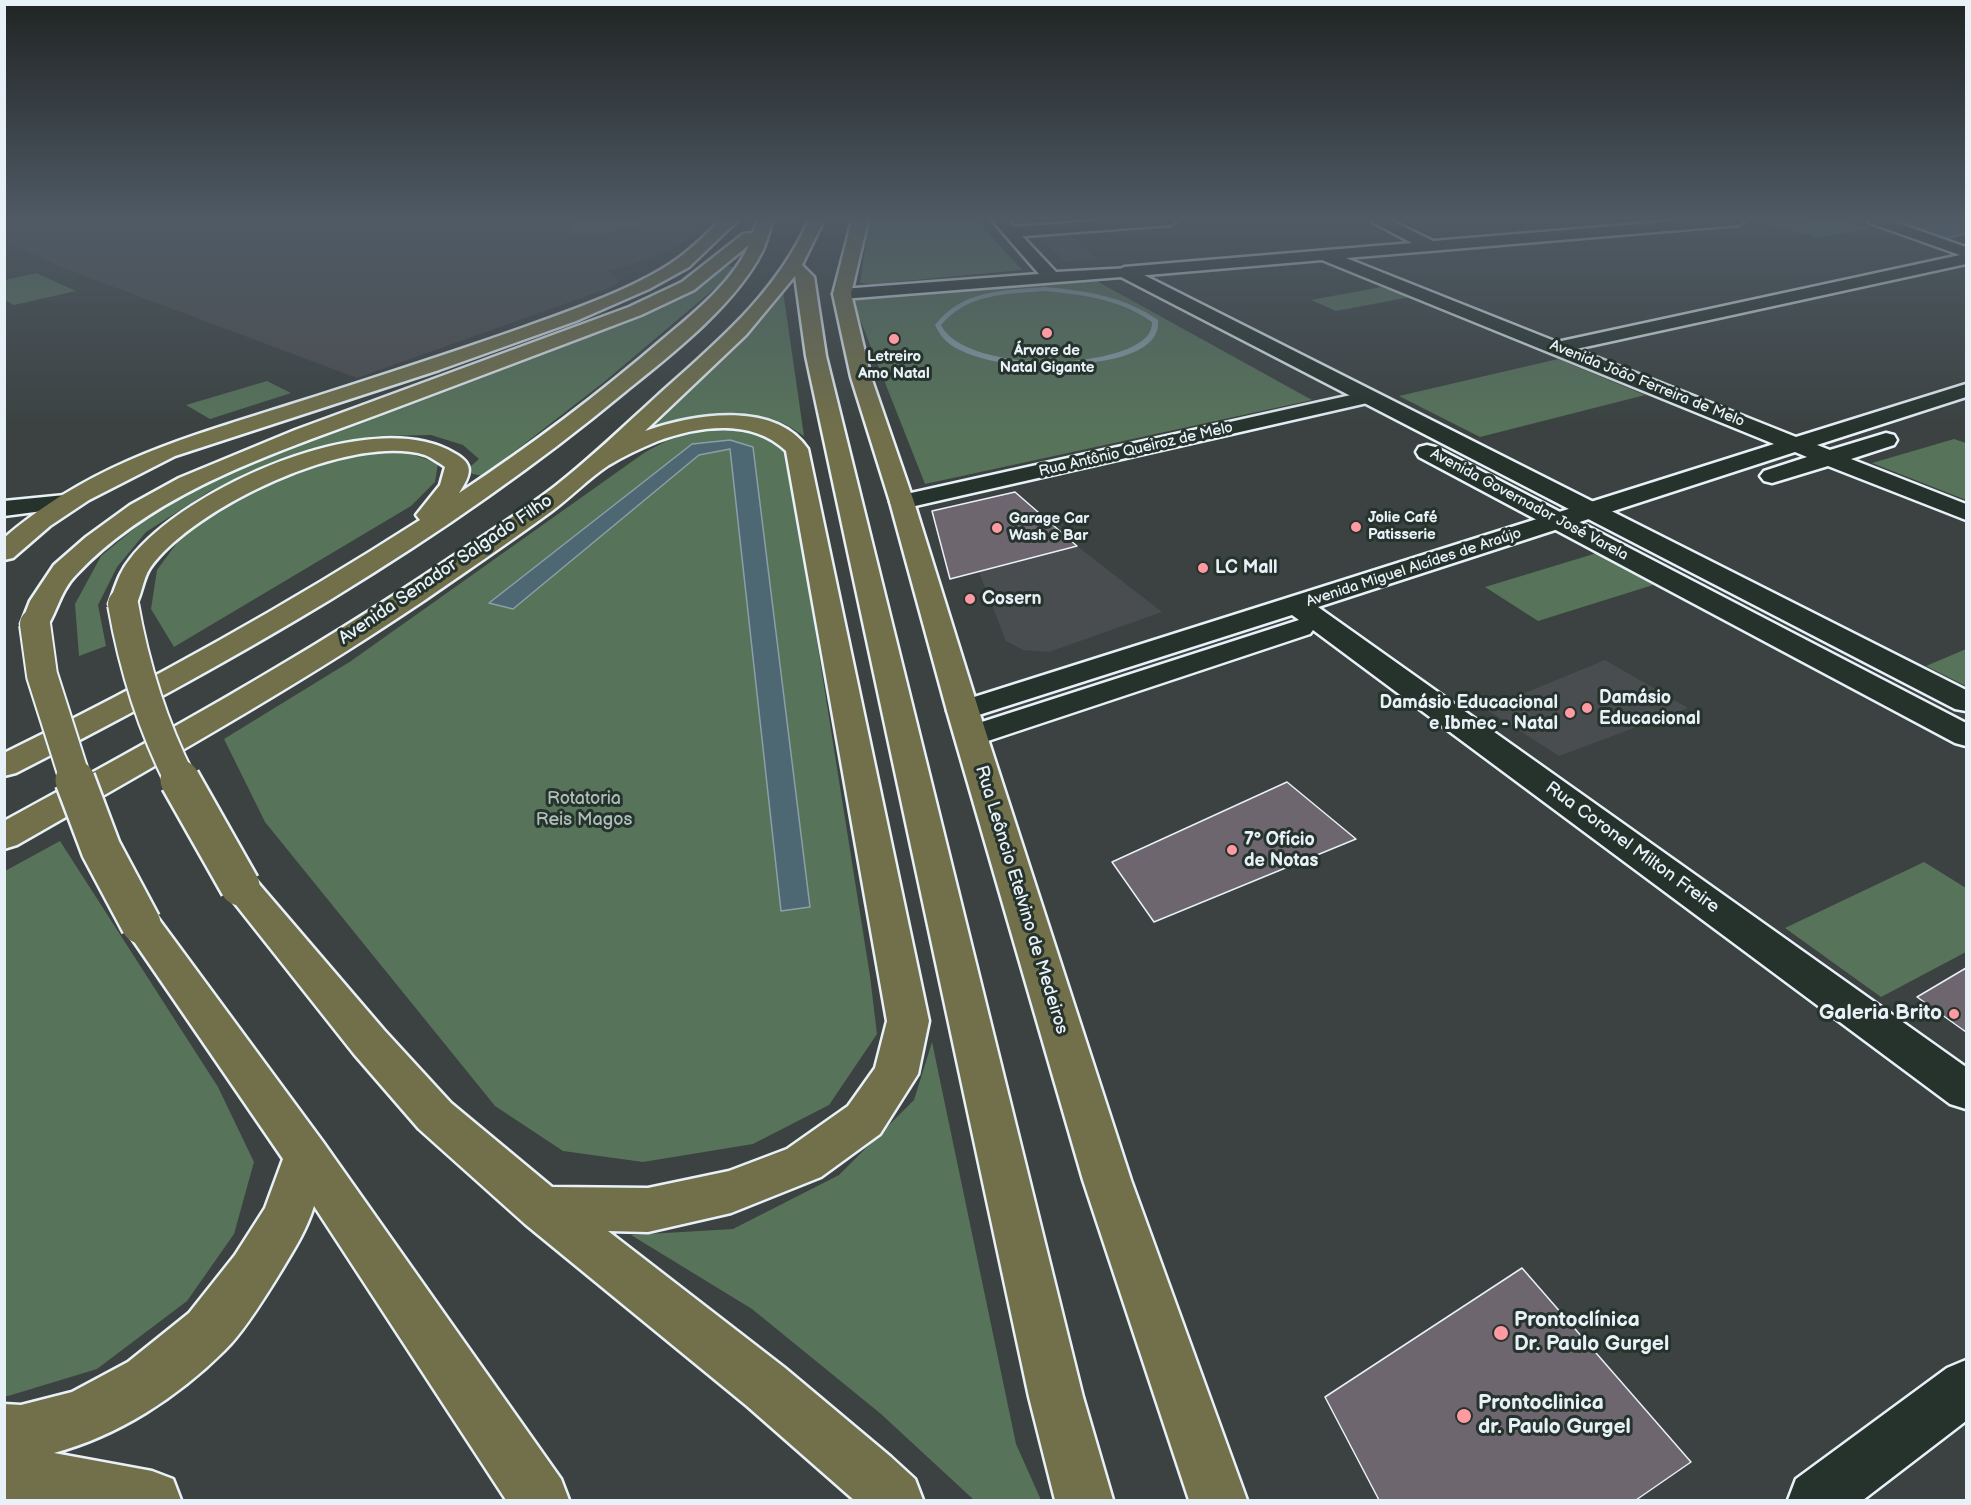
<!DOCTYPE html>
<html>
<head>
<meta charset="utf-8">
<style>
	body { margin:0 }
	#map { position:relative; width:1971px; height:1505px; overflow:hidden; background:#3b4241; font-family:"Balsamiq Sans",sans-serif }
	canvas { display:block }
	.frame { position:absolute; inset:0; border:6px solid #e8f1f8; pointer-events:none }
</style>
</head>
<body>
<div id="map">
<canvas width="1971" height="1505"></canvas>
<div class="frame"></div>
</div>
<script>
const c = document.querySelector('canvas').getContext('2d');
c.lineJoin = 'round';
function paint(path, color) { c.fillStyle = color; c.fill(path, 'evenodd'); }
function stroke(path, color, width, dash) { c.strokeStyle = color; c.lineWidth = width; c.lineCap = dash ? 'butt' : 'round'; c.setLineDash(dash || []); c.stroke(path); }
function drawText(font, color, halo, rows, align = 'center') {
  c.font = font + ' "Balsamiq Sans",sans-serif'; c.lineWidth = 6; c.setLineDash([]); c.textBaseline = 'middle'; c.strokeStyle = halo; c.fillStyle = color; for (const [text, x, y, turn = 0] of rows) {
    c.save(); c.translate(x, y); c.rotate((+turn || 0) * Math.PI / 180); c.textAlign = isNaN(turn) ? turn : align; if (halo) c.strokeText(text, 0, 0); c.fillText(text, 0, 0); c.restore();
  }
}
const built = new Path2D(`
	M 5,220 L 708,220 L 700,230 L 679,246 L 652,258 L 608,271 L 619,281 L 612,287 L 357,378 L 58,266 L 5,242 Z
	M 1066,230 L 1098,259 L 1065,261 L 1035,232 Z
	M 1077,546 L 1162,612 L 1049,652 L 1023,650 L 1006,641 L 979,572 Z
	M 1605,660 L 1688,708 L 1559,756 L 1486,709 Z`);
const green = new Path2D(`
	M 573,220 L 641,220 L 640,224 L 607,233 L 568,234 Z
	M 869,220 L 976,220 L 1022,270 L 872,284 L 860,283 Z
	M 1841,220 L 1872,228 L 1818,238 L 1764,223 Z
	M 725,266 L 740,267 L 604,382 L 483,476 L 464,472 L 479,459 L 463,445 L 431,435 L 375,436 L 330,445 L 282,460 L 210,491 L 146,532 L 117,567 L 98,605 L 106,646 L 79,656 L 75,604 L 101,556 L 153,513 L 213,480 L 312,437 L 701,283 Z
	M 36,273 L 76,291 L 14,305 L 5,300 L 5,280 Z
	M 1093,279 L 1312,400 L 925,484 L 852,299 Z
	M 1381,287 L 1410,297 L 1336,311 L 1311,300 Z
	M 783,291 L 804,436 C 796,431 788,425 780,422 C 744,407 687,417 651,428 Z
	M 1558,359 L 1645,395 L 1480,437 L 1399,396 Z
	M 267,381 L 291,393 L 210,419 L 186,405 Z
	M 736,426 L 785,440 L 870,976 L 877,1034 L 829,1105 L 753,1144 L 643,1162 L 563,1151 L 495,1106 L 265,822 L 224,739 L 351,661 L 644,453 C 677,434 698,428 736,426 Z
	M 1954,439 L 1966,443 L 1966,500 L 1872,463 Z
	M 402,451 L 438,463 L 435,482 L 411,506 L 174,647 L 151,609 L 157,570 L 179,540 L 208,518 L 261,486 L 321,462 L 364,453 Z
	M 1597,553 L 1653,585 L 1538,621 L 1485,587 Z
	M 1966,649 L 1966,686 L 1926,666 Z
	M 60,841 L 218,1087 L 254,1162 L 234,1234 L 187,1301 L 97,1369 L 8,1396 L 4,1396 L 5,871 Z
	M 1924,862 L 1966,888 L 1966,952 L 1881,997 L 1785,928 Z
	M 932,1042 L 1016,1444 L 1041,1500 L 974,1500 L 881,1414 L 752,1309 L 631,1235 L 733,1229 L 839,1175 L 914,1100 Z`);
const water = new Path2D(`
	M 1891,220 L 1966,220 L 1966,234 L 1944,239 Z
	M 730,440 L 753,447 L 810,907 L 781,911 L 730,449 L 699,455 L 513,609 L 489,603 L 692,444 Z`);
const stream = new Path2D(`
	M 1045,287 C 1086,291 1124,296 1158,320 C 1163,368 1049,367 1018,364 C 999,363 978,359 960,350 C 948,345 940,336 935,325 C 963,289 1003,291 1045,287 ZM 1045,291 C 1084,295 1120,299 1152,322 C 1152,326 1151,331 1148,335 C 1117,372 964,372 941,325 C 968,293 1007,294 1045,291 Z`);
const building = new Path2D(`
	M 1015,492 L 1077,546 L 950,579 L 932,511 Z
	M 1287,782 L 1356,839 L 1154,922 L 1112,862 Z
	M 1966,968 L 1966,1032 L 1917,997 Z
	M 1522,1268 L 1691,1462 L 1636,1500 L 1379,1500 L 1325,1397 Z`);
const street = new Path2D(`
	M 1113,220 L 1178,220 L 1170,225 L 1011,237 L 1003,232 L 1011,227 Z
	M 1372,220 L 1390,220 L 1433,241 L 1687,220 L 1746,220 L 1738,225 L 1346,258 L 1557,342 L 1960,255 L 1870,223 L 1868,220 L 1889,220 L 1966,247 L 1966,264 L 1576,349 L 1796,437 L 1966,384 L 1966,397 L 1817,445 L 1830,450 L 1886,433 L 1894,435 L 1897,440 L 1894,445 L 1851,459 L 1966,504 L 1966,520 L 1828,466 L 1772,483 L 1764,481 L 1760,476 L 1764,471 L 1807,457 L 1795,452 L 1318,607 L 1966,1067 L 1966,1109 L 1950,1104 L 1313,630 L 1310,634 L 982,743 L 971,746 L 960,743 L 955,736 L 960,729 L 1299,620 L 1292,615 L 963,720 L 952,718 L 947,711 L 952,704 L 1774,444 L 1322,260 L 1124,277 L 1116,272 L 1124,267 L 1412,243 L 1374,223 Z
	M 1369,391 L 1376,393 L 1380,397 L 1376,401 L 902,509 L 893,507 L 890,502 L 893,497 L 902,495 Z
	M 1966,1360 L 1966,1421 L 1863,1500 L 1788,1500 L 1796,1479 L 1947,1368 Z`);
const secondary = new Path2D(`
	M 992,220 L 1007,220 L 1056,272 L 1130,268 L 1966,690 L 1966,711 L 1955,709 L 1121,277 L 842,299 L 836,298 L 833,294 L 836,290 L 842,289 L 1039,274 Z
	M 1427,445 L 1435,447 L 1966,723 L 1966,746 L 1955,743 L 1419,457 L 1416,452 L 1419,447 Z
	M 65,495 L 74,497 L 77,502 L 74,507 L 4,516 L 4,501 Z`);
const primary = new Path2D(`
	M 721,220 L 738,220 L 689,267 L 649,289 L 576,321 L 439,370 L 175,456 L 89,500 L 50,526 L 13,558 L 4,560 L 4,538 C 92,462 188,437 295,403 C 370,379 445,355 519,329 C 567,312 637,288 677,259 C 693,248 707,233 721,220 Z
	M 852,220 L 868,220 L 851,294 L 871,377 L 914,502 L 979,711 L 1131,1180 L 1247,1500 L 1189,1500 L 1083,1180 L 947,711 L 890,502 L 851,377 L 833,294 Z`);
const highway = new Path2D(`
	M 758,220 L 773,220 C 769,231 767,242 762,252 C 735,305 672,354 626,391 C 441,545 229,664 16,773 L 4,776 L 4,753 C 147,683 286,606 420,520 L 416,515 L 440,485 L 445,467 C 439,463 432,458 425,455 C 352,432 193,507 150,568 C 142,580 142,597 133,610 L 123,612 L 113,610 L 109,604 C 115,588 119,572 130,559 C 185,488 371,404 454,453 C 475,464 471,475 459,493 C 530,446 598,395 663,339 C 694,313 732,283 749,245 L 694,290 L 641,315 C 555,348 469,380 382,413 C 275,453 156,490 76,575 C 60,591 57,613 45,630 L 35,633 L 25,630 L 21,624 L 30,601 L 54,565 L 86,537 L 130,505 L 179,478 L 295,430 L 629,307 L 682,282 L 743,234 L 753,233 Z
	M 809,220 L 824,220 L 802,265 L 814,277 L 826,356 L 1083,1397 L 1113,1500 L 1055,1500 L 1029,1397 L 806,356 L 795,276 L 746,335 L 645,431 C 693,414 775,400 808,449 L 929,1021 L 918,1074 L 880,1134 L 821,1177 L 731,1213 L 648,1232 L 608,1231 L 785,1368 L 891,1457 L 915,1479 L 923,1500 L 854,1500 L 747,1406 L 525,1224 L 419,1129 L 354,1054 L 221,886 L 227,877 L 240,873 L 253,877 L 384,1030 L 451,1103 L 552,1187 L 648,1188 L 729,1171 L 787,1149 L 848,1106 L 875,1068 L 887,1021 L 786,451 C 752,418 698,426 658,441 C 641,448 624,456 609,465 C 589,478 571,497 552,511 C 510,542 465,572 422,602 C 291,690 153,767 17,845 L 4,849 L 4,821 C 154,739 303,657 444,562 C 481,537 519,514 554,487 C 590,459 623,427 657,396 C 717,342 775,295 809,220 Z
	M 141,910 L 155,914 L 323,1142 L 561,1479 L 569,1500 L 506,1500 L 314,1206 C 307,1229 295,1248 283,1268 C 269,1291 244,1332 225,1350 C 178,1397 118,1436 54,1453 L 152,1471 L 173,1479 L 181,1500 L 4,1500 L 4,1404 L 21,1405 L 72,1392 L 128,1362 L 189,1313 L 235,1255 L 265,1208 L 283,1159 L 122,924 L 127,914 Z`);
const highwayBridgeFar1 = new Path2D(`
	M 123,604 C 134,667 152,725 181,782
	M 35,624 L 42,675 L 76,782`);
const highwayBridge = new Path2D(`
	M 75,780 L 101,849 L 141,924
	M 180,780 L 240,886`);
const markers = [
	[1047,333,6,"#ff9aa2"],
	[894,339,6,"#ff9aa2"],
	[1356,527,6,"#ff9aa2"],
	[997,528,6,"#ff9aa2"],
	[1203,568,6,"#ff9aa2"],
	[970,599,6,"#ff9aa2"],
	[1587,708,6,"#ff9aa2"],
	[1570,713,6,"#ff9aa2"],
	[1232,850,6,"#ff9aa2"],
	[1954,1014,6,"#ff9aa2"],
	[1501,1333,8,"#ff9aa2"],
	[1464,1416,8,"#ff9aa2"]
];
const farPoinames = [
	["Árvore de",1047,351],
	["Natal Gigante",1047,368],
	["Letreiro",894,357],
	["Amo Natal",894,374],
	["Jolie Café",1368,518,"left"],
	["Patisserie",1368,535,"left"],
	["Garage Car",1009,519,"left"],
	["Wash e Bar",1009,536,"left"]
];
const farStreetnames = [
	["Avenida João Ferreira de Melo",1647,384,22],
	["Rua Antônio Queiroz de Melo",1136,450,-13],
	["Avenida Governador José Varela",1529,505,28],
	["Avenida Miguel Alcídes de Araújo",1414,568,-18]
];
const poiNames = [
	["LC Mall",1215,568],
	["Cosern",982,599],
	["Damásio",1599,698],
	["Educacional",1599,719],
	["Damásio Educacional",1558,703,"right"],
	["e Ibmec - Natal",1558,724,"right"],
	["7º Ofício",1244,840],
	["de Notas",1244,861]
];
const streetNames = [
	["Avenida Senador Salgado Filho",446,570,-34],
	["Rua Coronel Milton Freire",1632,848,36],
	["Rua Leôncio Etelvino de Medeiros",1021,900,73]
];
const parkNames = [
	["Rotatoria",584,799],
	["Reis Magos",584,820]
];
const nearPoinames = [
	["Galeria Brito",1942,1014,"right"],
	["Prontoclínica",1514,1321],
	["Dr. Paulo Gurgel",1514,1345],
	["Prontoclinica",1478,1404],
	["dr. Paulo Gurgel",1478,1428]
];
paint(built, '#4a4d4f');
paint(green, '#57735a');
paint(water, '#4e6873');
stroke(water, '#8c9fa8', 1.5);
paint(stream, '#8c9fa8');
paint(building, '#6d666f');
stroke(building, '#e8f1f8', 1.5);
stroke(street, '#e8f1f8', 5);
stroke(secondary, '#e8f1f8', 5);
stroke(primary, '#e8f1f8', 5);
stroke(highway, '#e8f1f8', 5);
paint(street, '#26332d');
paint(secondary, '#26332d');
paint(primary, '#71704a');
paint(highway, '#71704a');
stroke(highwayBridgeFar1, '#e8f1f8', 34, []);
stroke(highwayBridge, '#e8f1f8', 44, []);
stroke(highwayBridgeFar1, '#71704a', 30);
stroke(highwayBridge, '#71704a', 39);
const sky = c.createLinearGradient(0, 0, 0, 430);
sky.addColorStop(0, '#202424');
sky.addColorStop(0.51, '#4f5a65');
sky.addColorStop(1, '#4f5a6500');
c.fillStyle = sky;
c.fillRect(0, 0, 1971, 430);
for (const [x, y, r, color] of markers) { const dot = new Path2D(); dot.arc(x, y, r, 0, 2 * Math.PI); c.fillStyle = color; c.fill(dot); stroke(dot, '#26332d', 2); }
drawText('bold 15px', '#e8f1f8', '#26332d', farPoinames);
drawText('15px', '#e8f1f8', '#26332d', farStreetnames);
drawText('bold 18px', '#e8f1f8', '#26332d', poiNames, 'left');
drawText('18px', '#e8f1f8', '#26332d', streetNames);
drawText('18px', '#aebfb9', '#26332d', parkNames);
drawText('bold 21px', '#e8f1f8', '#26332d', nearPoinames, 'left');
</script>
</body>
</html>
